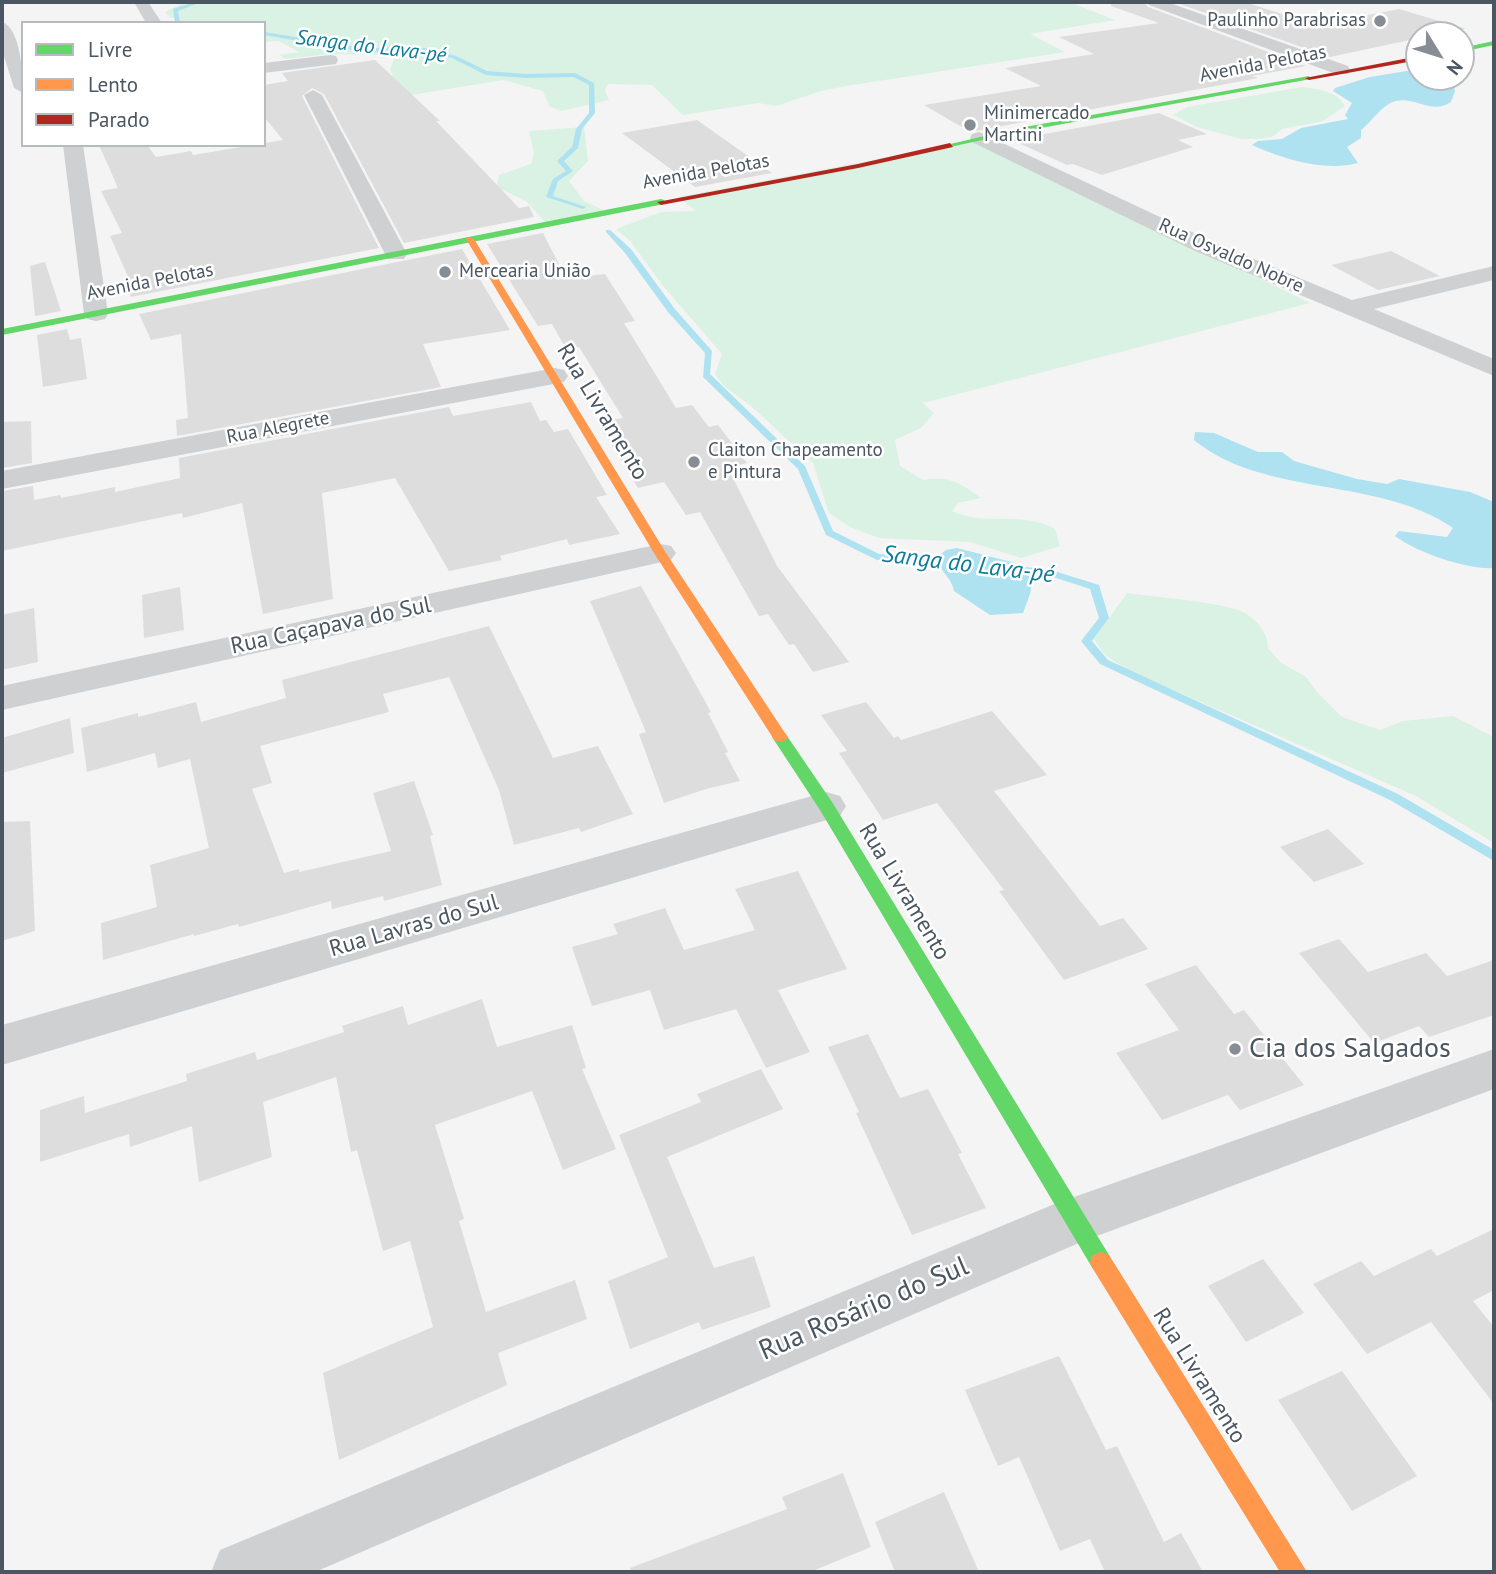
<!DOCTYPE html>
<html>
<head>
<meta charset="utf-8">
<style>
	body { margin:0 }
	#map { position:relative; width:1496px; height:1574px; overflow:hidden; background:#f4f4f4; font-family:"PT Sans",sans-serif }
	canvas { display:block }
	.frame { position:absolute; inset:0; border:4px solid #4a5661; pointer-events:none }
	.legend { position:absolute; left:21px; top:21px; width:245px; height:126px; box-sizing:border-box; background:#fff; border:2px solid #b7bbc0; margin:0; padding:9px 12px; list-style:none; font-size:21px; color:#4a5661 }
	.legend li { display:flex; align-items:center; gap:14px; height:35px }
	.legend b { width:35px; border:2px solid #b7bbc0 }
	.north { position:absolute; left:1405px; top:21px; width:70px; height:70px; box-sizing:border-box; background:#fff; border:2px solid #b7bbc0; border-radius:50%; rotate:128deg; font-size:19px; font-weight:700; line-height:28px; text-align:center; color:#4a5661 }
	.north::after { content:''; display:block; margin:auto; width:24px; height:32px; background:#868d94; clip-path:polygon(50% 0,100% 100%,50% 72%,0 100%) }
</style>
</head>
<body>
<div id="map">
<canvas width="1496" height="1574"></canvas>
<div class="frame"></div>
<ul class="legend">
<li><b style="height:9px;background:#63d668"></b>Livre</li>
<li><b style="height:9px;background:#ff974d"></b>Lento</li>
<li><b style="height:9px;background:#b3261e"></b>Parado</li>
</ul>
<div class="north">N</div>
</div>
<script>
const c = document.querySelector('canvas').getContext('2d');
c.lineJoin = 'round';
function paint(path, color) { c.fillStyle = color; c.fill(path, 'evenodd'); }
function stroke(path, color, width, dash) { c.strokeStyle = color; c.lineWidth = width; c.lineCap = dash ? 'butt' : 'round'; c.setLineDash(dash || []); c.stroke(path); }
function drawText(font, color, halo, rows, align = 'center') {
  c.font = font + ' "PT Sans",sans-serif'; c.lineWidth = 5; c.setLineDash([]); c.textBaseline = 'middle'; c.strokeStyle = halo; c.fillStyle = color; for (const [text, x, y, turn = 0] of rows) {
    c.save(); c.translate(x, y); c.rotate((+turn || 0) * Math.PI / 180); c.textAlign = isNaN(turn) ? turn : align; if (halo) c.strokeText(text, 0, 0); c.fillText(text, 0, 0); c.restore();
  }
}
const green = new Path2D(`
	M 185,2 L 1069,2 L 1115,20 L 1030,34 L 1065,52 L 846,86 L 821,91 L 776,106 L 758,103 L 683,115 L 652,85 L 608,84 L 605,90 L 609,100 L 561,111 L 549,106 L 543,91 L 503,80 L 411,95 L 394,79 L 390,69 L 396,55 L 328,54 L 286,59 L 279,55 L 299,52 L 279,41 L 264,42 L 264,23 L 178,23 L 177,19 L 170,17 L 165,12 Z
	M 1303,87 C 1318,89 1337,91 1345,106 L 1323,121 L 1282,129 L 1272,137 L 1258,139 L 1241,139 L 1197,127 L 1173,115 L 1187,107 Z
	M 584,127 L 588,161 L 569,181 L 584,201 L 605,211 L 545,222 L 526,201 L 496,187 L 499,175 L 531,164 L 534,153 L 529,131 Z
	M 973,141 L 1310,303 L 923,403 L 934,413 L 921,428 L 895,440 L 900,466 L 923,480 C 951,476 958,482 981,498 L 958,503 L 952,511 C 984,527 1023,510 1055,529 L 1060,546 L 1021,558 L 970,542 L 879,538 L 850,527 L 829,513 L 813,463 L 751,406 L 724,386 L 715,374 L 722,354 L 664,287 L 630,241 L 616,229 L 661,212 L 696,211 L 678,197 Z
	M 1127,593 C 1153,597 1225,602 1245,613 C 1258,621 1268,633 1268,648 L 1281,663 L 1305,676 L 1318,693 L 1342,717 L 1380,730 L 1403,721 L 1453,716 L 1494,737 L 1494,843 L 1416,796 L 1130,671 L 1105,655 L 1094,639 Z`);
const water = new Path2D(`
	M 1419,69 L 1419,77 L 1452,77 L 1455,91 L 1451,102 C 1432,115 1415,96 1396,101 C 1382,104 1372,122 1361,130 L 1361,138 L 1347,147 L 1358,163 C 1325,172 1283,159 1252,145 L 1258,141 L 1282,139 L 1301,128 L 1348,119 L 1345,115 L 1352,103 L 1333,91 L 1335,88 L 1370,77 Z
	M 1195,432 L 1214,433 L 1258,452 L 1282,452 L 1294,461 L 1357,479 L 1387,484 L 1399,479 L 1470,492 L 1494,502 L 1494,568 C 1467,570 1416,552 1395,536 L 1399,531 L 1447,537 L 1453,528 C 1381,477 1262,497 1194,440 Z
	M 957,548 L 1023,565 L 1033,577 L 1030,594 L 1023,613 L 990,615 L 954,591 C 951,576 942,576 937,557 L 946,550 Z`);
const stream = new Path2D(`
	M 195,2 L 201,2 L 178,11 L 180,23 L 175,23 L 173,9 Z
	M 264,32 L 363,48 L 420,47 L 456,56 L 487,71 L 526,74 L 575,73 L 594,83 L 595,113 L 582,129 L 578,148 L 564,161 L 573,171 L 558,181 L 553,196 L 586,207 L 583,209 L 546,197 L 553,179 L 566,171 L 557,161 L 572,147 L 576,129 L 589,113 L 589,85 L 574,77 L 526,78 L 486,75 L 452,58 L 420,51 L 363,52 L 264,35 Z
	M 606,230 L 610,230 L 631,249 L 674,308 L 712,351 L 710,374 L 805,466 L 833,531 L 879,554 L 953,561 L 957,562 L 957,566 L 877,560 L 826,535 L 798,469 L 703,377 L 705,353 L 668,312 L 625,253 L 606,232 Z
	M 1013,566 L 1048,569 L 1099,585 L 1109,618 L 1092,641 L 1108,660 L 1398,794 L 1494,850 L 1494,861 L 1390,800 L 1100,664 L 1081,641 L 1099,618 L 1090,589 L 1047,575 L 1009,571 L 1008,569 Z`);
const building = new Path2D(`
	M 1112,2 L 1144,2 L 1148,7 L 1306,66 L 1252,76 L 1258,78 L 970,132 L 924,105 L 1041,86 L 1005,68 L 1094,54 L 1059,37 L 1159,23 L 1111,6 Z
	M 1174,2 L 1244,2 L 1317,25 L 1399,9 L 1466,29 L 1436,35 L 1419,35 L 1419,38 L 1330,57 Z
	M 375,60 L 440,121 L 436,121 L 519,208 L 529,206 L 534,217 L 404,243 L 324,94 L 312,88 L 302,96 L 379,248 L 131,297 L 123,280 L 129,279 L 110,236 L 122,233 L 101,191 L 118,188 L 99,145 L 147,145 L 156,157 L 191,151 L 193,155 L 283,140 L 264,117 L 264,85 L 288,81 L 282,73 Z
	M 1159,113 L 1207,134 L 1178,140 L 1193,147 L 1102,175 L 1073,164 L 1067,165 L 1012,140 Z
	M 697,120 L 772,173 L 695,187 L 622,133 Z
	M 543,233 L 564,274 L 578,273 L 580,277 L 605,274 L 635,321 L 624,323 L 676,408 L 692,405 L 709,427 L 718,425 L 747,463 L 728,468 L 777,566 L 849,662 L 813,672 L 794,644 L 789,645 L 768,614 L 759,616 L 700,512 L 686,515 L 664,482 L 638,488 L 598,423 L 623,418 L 579,347 L 566,349 L 552,324 L 538,326 L 487,244 Z
	M 462,249 L 510,330 L 423,344 L 441,387 L 177,436 L 176,420 L 188,418 L 181,334 L 151,340 L 139,314 Z
	M 1391,251 L 1440,276 L 1378,290 L 1331,265 Z
	M 45,262 L 61,311 L 35,316 L 30,266 Z
	M 67,329 L 70,340 L 81,338 L 87,379 L 43,387 L 37,335 Z
	M 531,402 L 540,421 L 546,420 L 554,432 L 568,429 L 607,495 L 596,497 L 620,534 L 569,545 L 567,539 L 500,556 L 502,560 L 449,571 L 395,478 L 322,493 L 333,599 L 263,614 L 242,503 L 183,518 L 182,513 L 2,551 L 2,491 L 33,486 L 34,500 L 60,495 L 61,498 L 115,487 L 115,492 L 180,478 L 179,458 L 449,407 L 453,416 Z
	M 31,421 L 32,463 L 2,468 L 2,422 Z
	M 641,586 L 711,712 L 708,713 L 728,752 L 725,753 L 740,781 L 706,789 L 664,803 L 639,734 L 646,732 L 590,601 Z
	M 180,587 L 184,630 L 144,638 L 142,595 Z
	M 34,608 L 38,662 L 2,670 L 2,615 Z
	M 489,626 L 553,758 L 598,746 L 633,814 L 581,832 L 579,828 L 514,845 L 499,790 L 449,677 L 383,694 L 389,712 L 260,746 L 272,783 L 252,789 L 284,873 L 299,869 L 299,872 L 391,851 L 373,793 L 414,781 L 433,835 L 430,836 L 442,885 L 384,901 L 383,896 L 332,909 L 331,901 L 239,927 L 238,924 L 194,936 L 194,934 L 103,960 L 101,923 L 157,907 L 150,865 L 209,848 L 190,759 L 158,768 L 155,753 L 87,772 L 81,728 L 138,713 L 138,717 L 196,702 L 201,722 L 286,698 L 282,680 Z
	M 866,702 L 894,738 L 898,736 L 901,740 L 992,711 L 1047,775 L 994,791 L 1100,926 L 1123,918 L 1148,949 L 1064,980 L 999,891 L 1004,890 L 937,803 L 883,820 L 839,753 L 847,751 L 821,715 Z
	M 70,718 L 74,753 L 2,773 L 2,738 Z
	M 30,821 L 35,931 L 2,941 L 2,822 Z
	M 1328,829 L 1364,864 L 1314,882 L 1280,847 Z
	M 798,871 L 847,969 L 778,990 L 810,1052 L 766,1068 L 736,1009 L 664,1030 L 650,990 L 592,1006 L 572,947 L 618,934 L 613,924 L 665,908 L 684,950 L 755,930 L 735,889 Z
	M 1339,939 L 1368,972 L 1426,953 L 1447,976 L 1494,960 L 1494,1015 L 1429,1037 L 1419,1026 L 1374,1043 L 1299,953 Z
	M 1196,965 L 1234,1014 L 1244,1010 L 1304,1085 L 1240,1110 L 1228,1095 L 1162,1120 L 1116,1053 L 1179,1030 L 1145,984 Z
	M 482,999 L 497,1047 L 572,1025 L 586,1068 L 582,1069 L 616,1149 L 563,1170 L 532,1091 L 435,1125 L 464,1219 L 459,1221 L 486,1312 L 575,1280 L 587,1319 L 498,1353 L 507,1385 L 339,1460 L 323,1373 L 433,1327 L 410,1241 L 383,1251 L 357,1150 L 351,1152 L 336,1077 L 263,1102 L 272,1157 L 199,1182 L 192,1126 L 130,1147 L 129,1134 L 40,1162 L 40,1110 L 84,1096 L 85,1113 L 187,1081 L 186,1074 L 255,1052 L 257,1060 L 344,1032 L 342,1026 L 403,1006 L 408,1025 Z
	M 868,1034 L 900,1098 L 928,1089 L 962,1153 L 958,1154 L 986,1208 L 912,1235 L 856,1113 L 859,1112 L 828,1047 Z
	M 761,1069 L 783,1109 L 667,1157 L 714,1268 L 754,1256 L 771,1307 L 702,1330 L 699,1322 L 630,1349 L 608,1281 L 668,1257 L 619,1135 L 701,1102 L 697,1094 Z
	M 1494,1229 L 1494,1290 L 1473,1301 L 1494,1327 L 1494,1404 L 1431,1322 L 1367,1354 L 1313,1284 L 1361,1261 L 1374,1276 L 1431,1249 L 1437,1256 Z
	M 1263,1259 L 1304,1313 L 1246,1342 L 1208,1286 Z
	M 1059,1356 L 1106,1450 L 1117,1446 L 1164,1542 L 1181,1533 L 1203,1572 L 1105,1572 L 1090,1539 L 1060,1551 L 1019,1457 L 998,1466 L 965,1390 Z
	M 1342,1371 L 1417,1476 L 1352,1511 L 1278,1400 Z
	M 843,1473 L 871,1547 L 810,1572 L 631,1572 L 630,1568 L 787,1509 L 782,1497 Z
	M 944,1492 L 979,1572 L 895,1572 L 875,1522 Z`);
const street = new Path2D(`
	M 134,2 L 148,2 L 162,23 L 146,23 Z
	M 1147,2 L 1167,2 L 1348,66 L 1350,70 L 1348,74 L 1336,74 L 1149,5 Z
	M 2,22 C 21,28 23,76 23,93 L 14,88 L 2,50 Z
	M 330,55 L 336,56 L 338,60 L 336,64 L 264,73 L 264,63 Z
	M 313,90 L 322,95 L 407,254 L 404,259 L 388,259 L 385,254 L 304,95 Z
	M 979,132 L 1211,241 L 1352,300 L 1494,266 L 1494,280 L 1374,309 L 1494,359 L 1494,376 L 1195,251 L 972,142 L 970,138 L 972,134 Z
	M 63,145 L 83,145 L 108,314 L 105,319 L 96,321 L 87,319 L 84,314 Z
	M 555,368 L 564,370 L 568,376 L 564,382 L 2,489 L 2,471 Z
	M 660,544 L 671,546 L 676,553 L 671,560 L 2,710 L 2,686 Z
	M 826,792 L 840,796 L 846,806 L 840,816 L 2,1065 L 2,1025 Z
	M 1494,1049 L 1494,1089 L 1086,1240 L 315,1572 L 211,1572 L 220,1550 L 1057,1203 Z`);
const fast = new Path2D(`
	M 1494,41 L 1494,45 L 1461,52 L 1461,48 Z
	M 1309,76 L 1311,79 L 1019,132 L 950,147 L 946,145 L 1019,128 Z
	M 661,199 L 664,200 L 664,204 L 2,335 L 2,329 Z
	M 780,732 L 785,733 L 832,802 L 1109,1255 L 1112,1262 L 1109,1269 L 1101,1272 L 1093,1269 L 820,810 L 772,737 Z`);
const slow = new Path2D(`
	M 467,237 L 474,239 L 666,553 L 785,733 L 788,737 L 785,741 L 775,741 L 654,553 L 466,239 Z
	M 1101,1252 L 1109,1255 L 1307,1572 L 1280,1572 L 1093,1269 L 1090,1262 L 1093,1255 Z`);
const jam = new Path2D(`
	M 1419,56 L 1419,60 L 1309,80 L 1305,78 Z
	M 950,143 L 953,147 L 858,168 L 661,205 L 657,202 L 858,164 Z`);
const markers = [
	[1380,21,7,"#868d94"],
	[970,125,7,"#868d94"],
	[445,272,7,"#868d94"],
	[694,462,7,"#868d94"],
	[1235,1049,7,"#868d94"]
];
const farPoinames = [
	["Paulinho Parabrisas",1366,21,"right"],
	["Minimercado",984,114],
	["Martini",984,136],
	["Mercearia União",459,272],
	["Claiton Chapeamento",708,451],
	["e Pintura",708,473]
];
const farStreetnames = [
	["Avenida Pelotas",1263,64,-11],
	["Avenida Pelotas",706,172,-10],
	["Rua Osvaldo Nobre",1231,256,24],
	["Avenida Pelotas",150,282,-11],
	["Rua Alegrete",278,428,-11]
];
const farWaternames = [
	["Sanga do Lava-pé",371,47,7]
];
const streetNames = [
	["Rua Livramento",602,412,59],
	["Rua Caçapava do Sul",331,626,-12],
	["Rua Livramento",904,892,59],
	["Rua Lavras do Sul",414,926,-16],
	["Rua Livramento",1199,1376,58]
];
const waterNames = [
	["Sanga do Lava-pé",968,565,7]
];
const nearPoinames = [
	["Cia dos Salgados",1249,1049]
];
const nearStreetnames = [
	["Rua Rosário do Sul",864,1309,-23]
];
paint(green, '#d9f2e3');
paint(water, '#aee2f0');
paint(stream, '#aee2f0');
paint(building, '#ddddde');
paint(street, '#ced0d2');
paint(fast, '#63d668');
paint(slow, '#ff974d');
paint(jam, '#b3261e');
for (const [x, y, r, color] of markers) { const dot = new Path2D(); dot.arc(x, y, r, 0, 2 * Math.PI); c.fillStyle = color; c.fill(dot); stroke(dot, '#fff', 2.5); }
drawText('19px', '#4a5661', '#fff', farPoinames, 'left');
drawText('19px', '#4a5661', '#fff', farStreetnames);
drawText('italic 21px', '#0c7c9b', '#fff', farWaternames);
drawText('23px', '#4a5661', '#fff', streetNames);
drawText('italic 24px', '#0c7c9b', '#fff', waterNames);
drawText('28px', '#4a5661', '#fff', nearPoinames, 'left');
drawText('28px', '#4a5661', '#fff', nearStreetnames);
</script>
</body>
</html>
